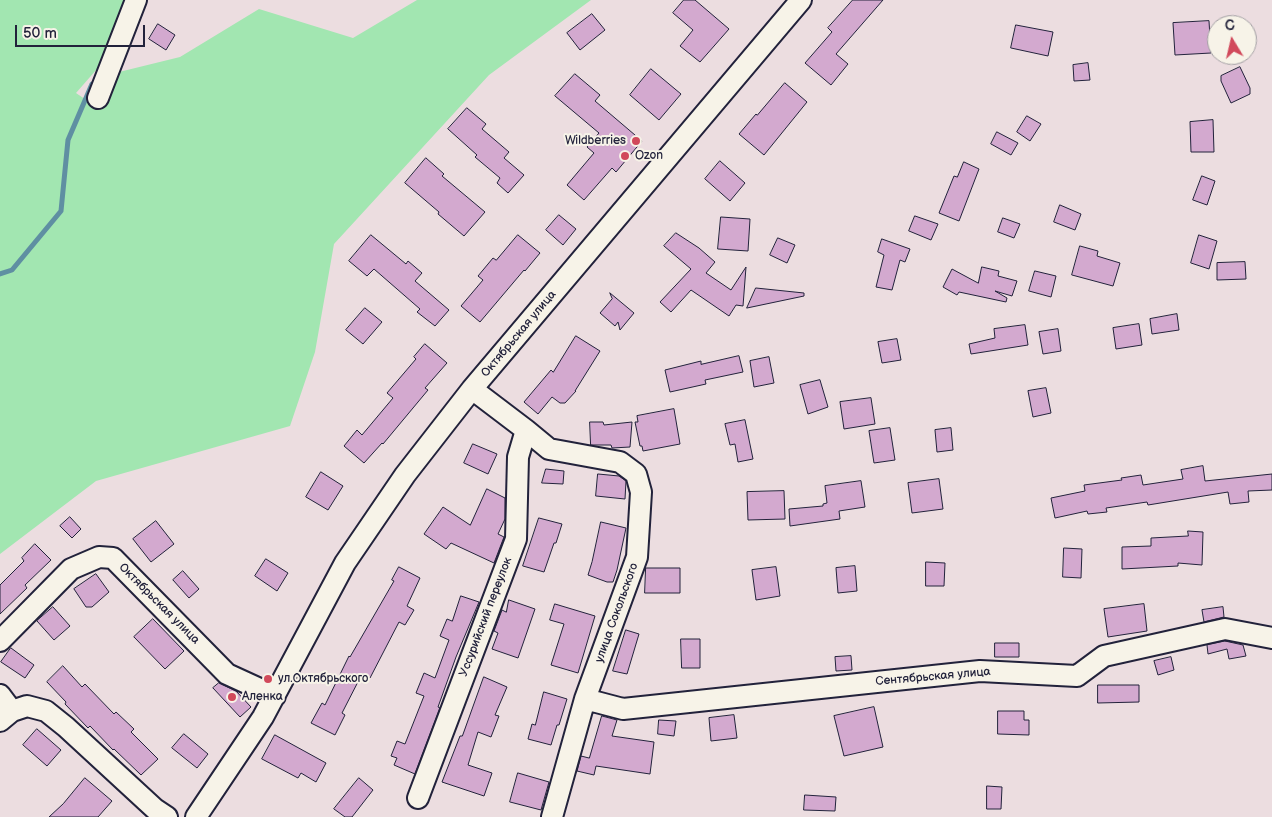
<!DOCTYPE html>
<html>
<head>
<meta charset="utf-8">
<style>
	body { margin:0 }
	#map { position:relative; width:1272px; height:817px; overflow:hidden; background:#ecdde0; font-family:"Balsamiq Sans",sans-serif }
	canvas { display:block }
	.north { position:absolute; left:1207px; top:15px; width:50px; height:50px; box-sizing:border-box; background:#f7f3e8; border:1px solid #a29fa3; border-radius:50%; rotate:351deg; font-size:14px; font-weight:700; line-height:20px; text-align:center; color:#22223b }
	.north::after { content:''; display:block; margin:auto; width:18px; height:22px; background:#d1495b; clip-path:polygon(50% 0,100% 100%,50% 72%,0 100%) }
	.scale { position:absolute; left:15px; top:25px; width:130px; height:22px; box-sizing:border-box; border:2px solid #22223b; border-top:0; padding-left:6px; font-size:15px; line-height:18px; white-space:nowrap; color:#22223b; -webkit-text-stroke:4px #f7f3e8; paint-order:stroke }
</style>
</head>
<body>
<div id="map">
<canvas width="1272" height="817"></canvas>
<div class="north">С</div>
<div class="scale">50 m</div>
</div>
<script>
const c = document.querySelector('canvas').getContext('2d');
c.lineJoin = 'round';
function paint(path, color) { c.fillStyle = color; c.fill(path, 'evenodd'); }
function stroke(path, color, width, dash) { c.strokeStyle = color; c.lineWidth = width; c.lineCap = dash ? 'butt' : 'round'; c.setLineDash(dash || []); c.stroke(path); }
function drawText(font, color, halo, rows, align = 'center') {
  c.font = font + ' "Balsamiq Sans",sans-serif'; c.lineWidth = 4; c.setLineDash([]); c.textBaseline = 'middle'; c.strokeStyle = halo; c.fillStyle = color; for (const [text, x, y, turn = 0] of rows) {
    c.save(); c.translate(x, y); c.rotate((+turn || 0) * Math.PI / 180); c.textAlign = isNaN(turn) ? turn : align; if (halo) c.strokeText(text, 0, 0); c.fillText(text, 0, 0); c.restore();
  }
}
const green = new Path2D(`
	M 0,0 L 127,0 L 97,69 L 76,93 L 98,108 L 119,72 L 180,57 L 259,9 L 353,38 L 417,0 L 591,0 L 489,75 L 334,244 L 315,352 L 290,426 L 96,481 L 0,554 Z`);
const stream = new Path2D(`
	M 0,274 L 12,270 L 61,211 L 68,140 L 92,84`);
const building = new Path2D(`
	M 684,0 L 695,0 L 729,29 L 700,62 L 680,46 L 693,30 L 673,13 Z
	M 853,0 L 883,0 L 836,54 L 848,64 L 831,85 L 805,63 L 832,32 L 828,28 Z
	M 592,14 L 605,30 L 580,50 L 567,33 Z
	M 1209,21 L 1211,53 L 1175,55 L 1173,23 Z
	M 158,24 L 175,35 L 166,50 L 149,39 Z
	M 1016,25 L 1053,32 L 1048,56 L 1011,48 Z
	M 1088,63 L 1090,80 L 1074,81 L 1073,65 Z
	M 1240,67 L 1250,88 L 1250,94 L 1231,103 L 1221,81 L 1221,76 Z
	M 651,69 L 681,94 L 659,120 L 630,95 Z
	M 575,74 L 600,95 L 595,101 L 642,141 L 616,172 L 612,168 L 584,200 L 567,185 L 594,153 L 587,147 L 599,133 L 555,96 Z
	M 785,83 L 807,102 L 764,155 L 739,134 L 756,114 L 757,115 Z
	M 467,108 L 486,124 L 482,129 L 509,152 L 504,158 L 524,175 L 508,193 L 497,183 L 500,178 L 475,157 L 477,155 L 448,129 Z
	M 1027,116 L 1041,124 L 1030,141 L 1017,132 Z
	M 1213,120 L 1214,152 L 1191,152 L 1190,122 Z
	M 997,132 L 1018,143 L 1011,155 L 991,144 Z
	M 426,158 L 444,174 L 442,176 L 485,212 L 464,236 L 438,214 L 439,212 L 405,183 Z
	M 720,161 L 745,183 L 730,201 L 705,179 Z
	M 964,162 L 979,169 L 959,221 L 939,213 L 954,176 L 957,177 Z
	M 1202,176 L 1215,181 L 1207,205 L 1193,200 Z
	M 1060,205 L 1081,214 L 1075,230 L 1054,222 Z
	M 559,215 L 576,229 L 563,245 L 546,230 Z
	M 915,216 L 938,224 L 931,240 L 909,231 Z
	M 721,217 L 750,219 L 748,251 L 718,249 Z
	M 1003,218 L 1020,224 L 1014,238 L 998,232 Z
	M 676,233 L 699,248 L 715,262 L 706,273 L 731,290 L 746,267 L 743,306 L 736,305 L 729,316 L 691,290 L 671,312 L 660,302 L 691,269 L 664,246 Z
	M 371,235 L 406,264 L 408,261 L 422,273 L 415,281 L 449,310 L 435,326 L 417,312 L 420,309 L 374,269 L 367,276 L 349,261 Z
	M 518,235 L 540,253 L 525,271 L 524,270 L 480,322 L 461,306 L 483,280 L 478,276 L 493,258 L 496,260 Z
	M 1199,235 L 1217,241 L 1209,269 L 1191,263 Z
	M 778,238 L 795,245 L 787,263 L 770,255 Z
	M 882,239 L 910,249 L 905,262 L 900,260 L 892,290 L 876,287 L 884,255 L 878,252 Z
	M 1080,246 L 1098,251 L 1097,256 L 1120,263 L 1113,286 L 1072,275 Z
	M 1245,262 L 1246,279 L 1217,280 L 1217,263 Z
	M 982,267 L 999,271 L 998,276 L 1017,281 L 1012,296 L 995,291 L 1007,298 L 1006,302 L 959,292 L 957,295 L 943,287 L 952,269 L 978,283 Z
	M 1035,271 L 1056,276 L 1051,297 L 1029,291 Z
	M 756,288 L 804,293 L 804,296 L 747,308 Z
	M 610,293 L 634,313 L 620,330 L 618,322 L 615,326 L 600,313 L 612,299 Z
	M 365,308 L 382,322 L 363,344 L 346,330 Z
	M 1177,314 L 1179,330 L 1152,334 L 1150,319 Z
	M 1139,324 L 1142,345 L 1116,349 L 1113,328 Z
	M 1025,325 L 1028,345 L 971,354 L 969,344 L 995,338 L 994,329 Z
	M 1058,329 L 1061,351 L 1043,354 L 1039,332 Z
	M 576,336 L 600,351 L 575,391 L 576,391 L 565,403 L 560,403 L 552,397 L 538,414 L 524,402 L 551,370 L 553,372 Z
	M 897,339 L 901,360 L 882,363 L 878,342 Z
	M 425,344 L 447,363 L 425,388 L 428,390 L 383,444 L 382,443 L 364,463 L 344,446 L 357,430 L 362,435 L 393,398 L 387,393 L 416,359 L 414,357 Z
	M 739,356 L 743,372 L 705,380 L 706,384 L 670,392 L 665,370 L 701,361 L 701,364 Z
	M 769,357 L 774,383 L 754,387 L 750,361 Z
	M 820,380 L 828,407 L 808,414 L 800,385 Z
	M 1046,388 L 1051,413 L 1033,417 L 1028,391 Z
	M 871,398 L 875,424 L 844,429 L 840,402 Z
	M 674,409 L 680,444 L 643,451 L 642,446 L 640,446 L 635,422 L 638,422 L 637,416 Z
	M 745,420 L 753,459 L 738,462 L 735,444 L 730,445 L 725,424 Z
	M 590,422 L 603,422 L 604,425 L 632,422 L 630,447 L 612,448 L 611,445 L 591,445 Z
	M 890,428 L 895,460 L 874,463 L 869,431 Z
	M 951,428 L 953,450 L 937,452 L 935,430 Z
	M 473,444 L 497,454 L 488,474 L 464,463 Z
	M 1203,466 L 1205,481 L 1272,474 L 1272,490 L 1248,491 L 1249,502 L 1230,504 L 1228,492 L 1148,505 L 1147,502 L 1106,508 L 1107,512 L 1088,514 L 1087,511 L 1055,518 L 1051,498 L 1085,491 L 1084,485 L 1122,480 L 1121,478 L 1141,475 L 1143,485 L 1183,479 L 1181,470 Z
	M 546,469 L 564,471 L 563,484 L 542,483 Z
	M 321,472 L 343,486 L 328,510 L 306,497 Z
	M 598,474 L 619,476 L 626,481 L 625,499 L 596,496 Z
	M 939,479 L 943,509 L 912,513 L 908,483 Z
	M 861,481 L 865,507 L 839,511 L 840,519 L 790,526 L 789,509 L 823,506 L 823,504 L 827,503 L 825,486 Z
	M 487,489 L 505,498 L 505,519 L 498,534 L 504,537 L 494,563 L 451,543 L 446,549 L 424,534 L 443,507 L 470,525 Z
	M 784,491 L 785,519 L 748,520 L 747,492 Z
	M 70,517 L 81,529 L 72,538 L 60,526 Z
	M 539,518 L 562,524 L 556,543 L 554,543 L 544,572 L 523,566 Z
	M 156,521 L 174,544 L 151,562 L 133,539 Z
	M 601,522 L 626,528 L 617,570 L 613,582 L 607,582 L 588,575 L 592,562 Z
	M 1188,531 L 1203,532 L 1202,565 L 1178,563 L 1178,566 L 1122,569 L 1122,547 L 1151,546 L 1151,538 L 1188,536 Z
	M 35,544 L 51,560 L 25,585 L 27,588 L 0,614 L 0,585 L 24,561 L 22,558 Z
	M 1064,548 L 1082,549 L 1081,578 L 1063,577 Z
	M 266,559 L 288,573 L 277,591 L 255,576 Z
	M 926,562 L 945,563 L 944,586 L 926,586 Z
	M 855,566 L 857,591 L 838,593 L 836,568 Z
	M 399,567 L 420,578 L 407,606 L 414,610 L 405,625 L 399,622 L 370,678 L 362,674 L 342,713 L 345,715 L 335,735 L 311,723 L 322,703 L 325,705 L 349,656 L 350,657 L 394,581 L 392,580 Z
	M 776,567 L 780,596 L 756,600 L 752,570 Z
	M 646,568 L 680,568 L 680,593 L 645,593 Z
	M 183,571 L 199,589 L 189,598 L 173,580 Z
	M 96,574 L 109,592 L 92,607 L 86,607 L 74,589 Z
	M 461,596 L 479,602 L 456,657 L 438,707 L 440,708 L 415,774 L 394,765 L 397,758 L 391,756 L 397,741 L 405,744 L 424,696 L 416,693 L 424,673 L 435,678 L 449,640 L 440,636 L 447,619 L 452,621 Z
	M 509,600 L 535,609 L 518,658 L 492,649 L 498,633 L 494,631 L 502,610 L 506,612 Z
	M 555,604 L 595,616 L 578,673 L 551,665 L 564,624 L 550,620 Z
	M 1144,604 L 1147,631 L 1108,637 L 1104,609 Z
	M 53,607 L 70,626 L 54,640 L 37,621 Z
	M 1223,607 L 1224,617 L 1204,622 L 1202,610 Z
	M 153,619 L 184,651 L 165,669 L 134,637 Z
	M 626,630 L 639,634 L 627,674 L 613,671 Z
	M 681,639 L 700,639 L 700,668 L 682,668 Z
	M 1225,641 L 1243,645 L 1246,656 L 1229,659 L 1227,649 L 1208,654 L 1207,645 Z
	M 995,643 L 1019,643 L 1019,657 L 995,657 Z
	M 11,648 L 34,665 L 25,678 L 1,662 Z
	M 851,656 L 852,670 L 836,671 L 835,657 Z
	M 1171,657 L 1174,670 L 1158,675 L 1154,661 Z
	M 63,666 L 82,687 L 85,684 L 114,714 L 116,712 L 134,729 L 131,732 L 158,759 L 141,775 L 114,749 L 113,750 L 90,726 L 88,728 L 65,704 L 66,702 L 47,682 Z
	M 484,677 L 507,687 L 495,715 L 499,716 L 491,737 L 478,732 L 468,765 L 492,773 L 484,796 L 442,782 L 460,736 L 462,736 Z
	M 219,683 L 236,691 L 251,707 L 240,717 L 213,688 Z
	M 1098,685 L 1139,685 L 1139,702 L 1098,703 Z
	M 544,692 L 567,699 L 559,725 L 557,725 L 551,745 L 528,739 L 532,724 L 535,725 Z
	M 874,707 L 883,747 L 844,756 L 834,716 Z
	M 998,711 L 1024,711 L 1024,720 L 1029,720 L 1029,735 L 998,734 Z
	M 734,715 L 737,738 L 711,741 L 709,718 Z
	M 602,716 L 617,720 L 612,736 L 654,742 L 650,774 L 596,766 L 594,775 L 577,771 L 581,756 L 589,758 Z
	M 659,720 L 676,721 L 674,736 L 658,734 Z
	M 37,729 L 61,750 L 47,766 L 23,745 Z
	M 184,734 L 208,754 L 197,768 L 172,748 Z
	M 275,735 L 326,763 L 316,782 L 301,773 L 298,778 L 262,759 Z
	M 518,773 L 549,782 L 541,810 L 510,802 Z
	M 85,778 L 112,801 L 98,817 L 49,817 L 63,804 Z
	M 359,778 L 373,790 L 352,817 L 345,817 L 334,809 Z
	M 987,786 L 1002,787 L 1001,809 L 987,809 Z
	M 805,795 L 836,797 L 835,811 L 804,810 Z`);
const minor = new Path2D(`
	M 98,98 L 136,0
	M 472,389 L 526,430 L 549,449 L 620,462 L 636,474 L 641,492 L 637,557 L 585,699 L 552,817
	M 0,641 L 71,569 L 99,557 L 113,558 L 227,674 L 275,696
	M 0,695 L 12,711
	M 585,699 L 623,709 L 980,671 L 1077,676 L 1104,656 L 1225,629 L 1272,638
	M 0,721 L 12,711 L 27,706 L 46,711 L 66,727 L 155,809 L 167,817
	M 418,798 L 516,539 L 518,457 L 526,430
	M 196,817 L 263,717 L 345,563 L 405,475 L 472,389 L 801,0`);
const markers = [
	[636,141,5,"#d1495b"],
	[625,156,5,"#d1495b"],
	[268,679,5,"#d1495b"],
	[232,697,5,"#d1495b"]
];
const poiNames = [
	["Wildberries",626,141,"right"],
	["Ozon",635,156],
	["ул.Октябрьского",278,679],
	["Аленка",242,697]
];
const streetNames = [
	["Октябрьская улица",519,334,-50],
	["Октябрьская улица",159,604,45],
	["улица Сокольского",617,613,-70],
	["Уссурийский переулок",486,617,-69],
	["Сентябрьская улица",933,677,-5]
];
paint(green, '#a2e6b1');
stroke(stream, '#5f8fa2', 5);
paint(building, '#d3a9cf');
stroke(building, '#22223b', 1);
stroke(minor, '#22223b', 24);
stroke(minor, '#f7f3e8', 20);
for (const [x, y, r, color] of markers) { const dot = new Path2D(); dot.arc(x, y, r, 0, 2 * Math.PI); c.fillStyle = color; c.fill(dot); stroke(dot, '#f7f3e8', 2); }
drawText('12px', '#22223b', '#f7f3e8', poiNames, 'left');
drawText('12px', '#22223b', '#f7f3e8', streetNames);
</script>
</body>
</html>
